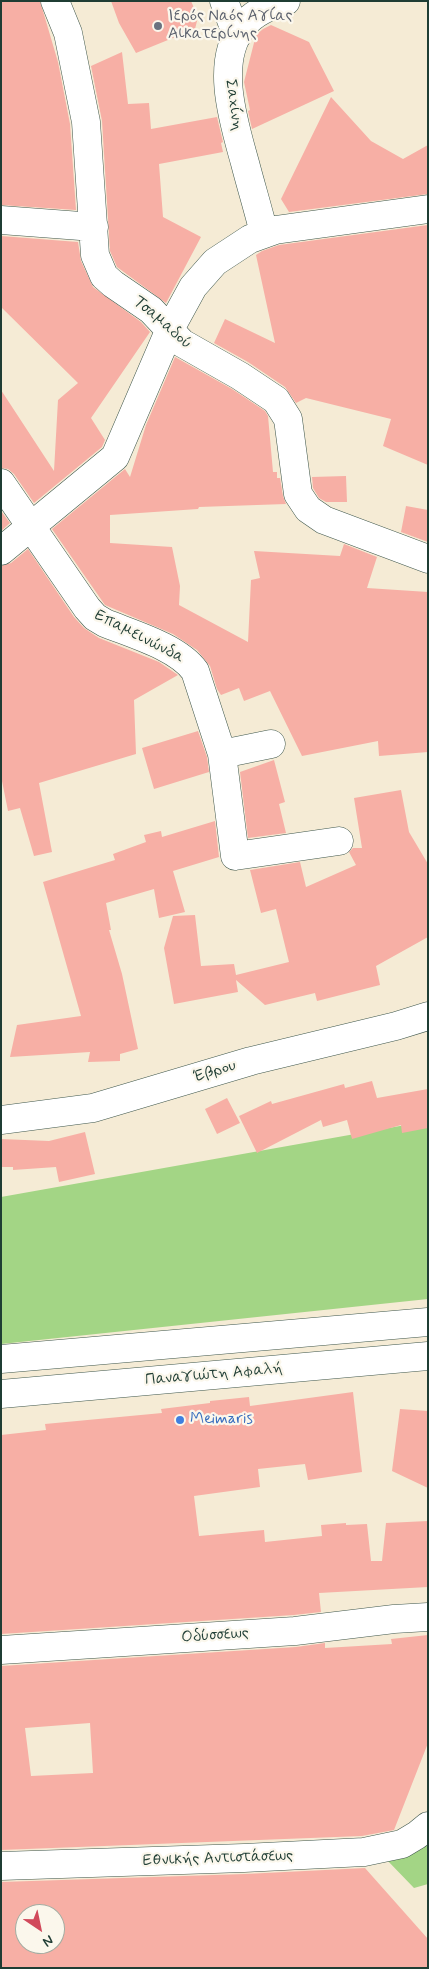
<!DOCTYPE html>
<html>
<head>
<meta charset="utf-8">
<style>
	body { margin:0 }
	#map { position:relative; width:429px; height:1969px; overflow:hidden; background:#f5ebd5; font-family:Mynerve,sans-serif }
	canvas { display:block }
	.frame { position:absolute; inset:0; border:2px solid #1f3d34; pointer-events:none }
	.north { position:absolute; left:15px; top:1904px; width:50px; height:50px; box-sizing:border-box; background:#fbf7ec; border:1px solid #a3ada2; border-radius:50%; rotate:146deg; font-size:14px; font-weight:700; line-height:20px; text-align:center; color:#1f3d34 }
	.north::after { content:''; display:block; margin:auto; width:18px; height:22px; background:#d1495b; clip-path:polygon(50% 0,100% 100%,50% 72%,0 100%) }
</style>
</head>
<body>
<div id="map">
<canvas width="429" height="1969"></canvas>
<div class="frame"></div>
<div class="north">N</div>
</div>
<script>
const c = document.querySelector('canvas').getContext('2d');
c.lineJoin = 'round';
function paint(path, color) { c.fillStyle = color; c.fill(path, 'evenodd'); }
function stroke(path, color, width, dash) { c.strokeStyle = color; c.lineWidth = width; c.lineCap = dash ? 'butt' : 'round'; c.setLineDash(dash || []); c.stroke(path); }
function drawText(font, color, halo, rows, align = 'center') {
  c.font = font + ' Mynerve,sans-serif'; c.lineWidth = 4.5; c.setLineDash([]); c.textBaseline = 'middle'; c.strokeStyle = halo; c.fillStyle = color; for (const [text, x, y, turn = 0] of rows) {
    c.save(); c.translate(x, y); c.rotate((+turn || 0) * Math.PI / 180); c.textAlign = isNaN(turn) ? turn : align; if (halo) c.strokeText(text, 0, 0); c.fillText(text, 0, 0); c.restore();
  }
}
const green = new Path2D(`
	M 428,1121 L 428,1299 L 1,1344 L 1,1197 Z
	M 428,1841 L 428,1884 L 414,1888 L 386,1859 Z`);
const building = new Path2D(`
	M 1,1 L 40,1 L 58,62 L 70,124 L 76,210 L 1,205 Z
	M 111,1 L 191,1 L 198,17 L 195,29 L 136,53 L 119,23 Z
	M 271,25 L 309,42 L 334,91 L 252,129 L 248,111 L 250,110 L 244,82 L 256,35 L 263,29 Z
	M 122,52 L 128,104 L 149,103 L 151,129 L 217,117 L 223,142 L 221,143 L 223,152 L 159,164 L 163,217 L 201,237 L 166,303 L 117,267 L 110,251 L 102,121 L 91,66 Z
	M 331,97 L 371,141 L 403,159 L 428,145 L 428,194 L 289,212 L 281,199 Z
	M 428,225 L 428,465 L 383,446 L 391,419 L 306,398 L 296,403 L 285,387 L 248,362 L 214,343 L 225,319 L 275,343 L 256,255 L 262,251 L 279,245 Z
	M 1,236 L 78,242 L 81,261 L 93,287 L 141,322 L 150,332 L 91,418 L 105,440 L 102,447 L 34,503 L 14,474 L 8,469 L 1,468 L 1,390 L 54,471 L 58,400 L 78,383 L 1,307 Z
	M 175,357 L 232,389 L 265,411 L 268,416 L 273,472 L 277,472 L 277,478 L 280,478 L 283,496 L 286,504 L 199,507 L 198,509 L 110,515 L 110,543 L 172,547 L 180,586 L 179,605 L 248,642 L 251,580 L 260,578 L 254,551 L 340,556 L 344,544 L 377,557 L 367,588 L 428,592 L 428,752 L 379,756 L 378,741 L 302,756 L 270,691 L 244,701 L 239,688 L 221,695 L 217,689 L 210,666 L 197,650 L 173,634 L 105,605 L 52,529 L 125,469 L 130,477 L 146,425 Z
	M 346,476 L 347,502 L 326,502 L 319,498 L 313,488 L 312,477 Z
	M 406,506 L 428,510 L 428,542 L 401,532 Z
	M 1,511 L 10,523 L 1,531 Z
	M 28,549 L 74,617 L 84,628 L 99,638 L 159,662 L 178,675 L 134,700 L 136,754 L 39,783 L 52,852 L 34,856 L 20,808 L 8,811 L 1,776 L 1,566 L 11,563 Z
	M 198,731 L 207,757 L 209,772 L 154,789 L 142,748 Z
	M 274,760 L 285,802 L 279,804 L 286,833 L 248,838 L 240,772 Z
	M 401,790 L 409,832 L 428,864 L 428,937 L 376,966 L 380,985 L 317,1001 L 315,993 L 265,1005 L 236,980 L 238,992 L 174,1004 L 164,948 L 173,916 L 195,915 L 201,966 L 234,964 L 236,975 L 289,962 L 276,909 L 261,913 L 250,870 L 300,862 L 306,887 L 356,865 L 349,852 L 353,848 L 362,848 L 354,798 Z
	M 215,821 L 219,857 L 173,871 L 185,912 L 159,918 L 154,889 L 106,903 L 111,930 L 109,930 L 122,974 L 138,1049 L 120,1054 L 120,1061 L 88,1062 L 90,1052 L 10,1057 L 17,1025 L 81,1016 L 43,882 L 115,860 L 113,854 L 146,842 L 144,835 L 161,831 L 162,837 Z
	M 372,1081 L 377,1098 L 428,1089 L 428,1128 L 402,1133 L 401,1125 L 352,1139 L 347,1120 L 323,1127 L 321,1120 L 257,1153 L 239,1116 L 271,1101 L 272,1104 L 344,1084 L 345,1088 Z
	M 227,1098 L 240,1123 L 217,1134 L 205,1109 Z
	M 85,1132 L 95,1174 L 59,1182 L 56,1167 L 13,1170 L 13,1167 L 1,1167 L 1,1139 L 49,1141 Z
	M 353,1392 L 362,1472 L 308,1480 L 305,1464 L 258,1469 L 260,1487 L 194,1496 L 199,1536 L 264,1530 L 265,1542 L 322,1536 L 321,1525 L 346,1523 L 346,1525 L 367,1524 L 371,1561 L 382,1561 L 386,1523 L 428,1521 L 428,1587 L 319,1593 L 321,1612 L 294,1615 L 1,1634 L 1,1435 L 46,1430 L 45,1424 L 162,1413 L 161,1409 L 210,1403 L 210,1401 L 249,1397 L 250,1406 Z
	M 400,1409 L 428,1411 L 428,1488 L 392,1471 Z
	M 428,1635 L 428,1743 L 394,1830 L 362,1836 L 1,1850 L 1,1666 L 296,1647 L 325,1643 L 325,1648 L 392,1644 L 391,1639 ZM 90,1723 L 93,1773 L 31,1776 L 25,1728 Z
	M 365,1868 L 428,1939 L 428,1968 L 1,1968 L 1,1882 L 245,1874 ZM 25,1914 L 55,1914 L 55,1944 L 25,1944 Z`);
const minor = new Path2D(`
	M 55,1 L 68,33 L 86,122 L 95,255 L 104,276 L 113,284 L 151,310 L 182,343 L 240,376 L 276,400 L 288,419 L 298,494 L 308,509 L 324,520 L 428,559
	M 224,1 L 237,36
	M 1,220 L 94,227
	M 264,233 C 258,209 251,186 245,163 C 234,123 214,62 243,26 C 254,12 270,6 286,1
	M 1,483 L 87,608 L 95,617 L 105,623 C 132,634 178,647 195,671 L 222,754 L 235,856 L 339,841
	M 1,551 L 115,457 L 170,329 L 193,287 L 215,262 L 250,239 L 275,230 L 428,209
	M 222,754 L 271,744
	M 1,1120 L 93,1108 L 251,1061 L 396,1026 L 428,1016
	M 1,1359 L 428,1322
	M 1,1394 L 428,1356
	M 1,1650 L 295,1631 L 394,1619 L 428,1617
	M 1,1866 L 244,1858 L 364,1852 L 402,1844 L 417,1835 L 428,1826`);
const markers = [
	[158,26,5,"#6b7280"],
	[180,1420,5,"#3f7fe0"]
];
const worshipNames = [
	["Ιερός Ναός Αγίας",168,17],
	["Αικατερίνης",168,35]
];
const streetNames = [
	["Σαχίνη",233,105,82],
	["Τσαμαδού",162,323,41],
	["Επαμεινώνδα",139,637,27],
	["Έβρου",215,1072,-17],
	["Παναγιώτη Αφαλή",214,1375,-5],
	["Οδύσσεως",215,1636,-4],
	["Εθνικής Αντιστάσεως",218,1859,-2]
];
const shopNames = [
	["Meimaris",190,1420]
];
paint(green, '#a3d585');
paint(building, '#f7afa5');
stroke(minor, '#3f574c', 29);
stroke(minor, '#fff', 28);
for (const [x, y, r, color] of markers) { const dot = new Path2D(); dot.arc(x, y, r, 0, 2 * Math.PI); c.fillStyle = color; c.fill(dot); stroke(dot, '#fbf7ec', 2); }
drawText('16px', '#5b616d', '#fbf7ec', worshipNames, 'left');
drawText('16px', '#1f3d34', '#fbf7ec', streetNames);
drawText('16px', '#366cbe', '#fbf7ec', shopNames, 'left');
</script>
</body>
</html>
